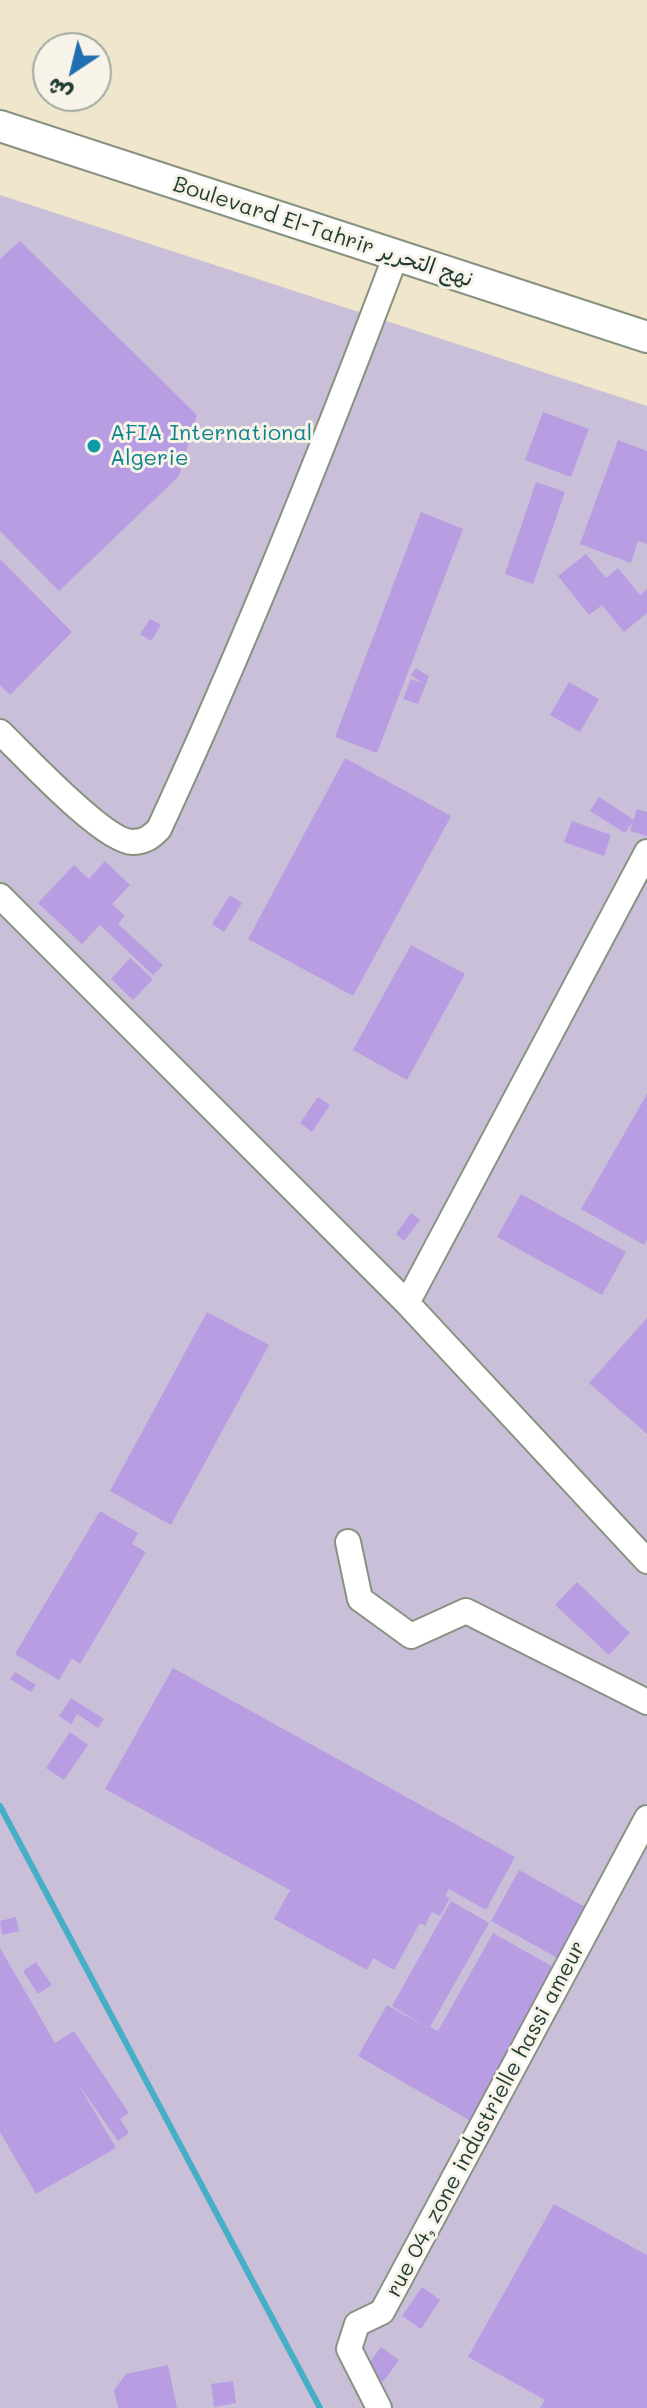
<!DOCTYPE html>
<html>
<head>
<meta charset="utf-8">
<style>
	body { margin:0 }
	#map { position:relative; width:647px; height:2408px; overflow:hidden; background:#f0e6cc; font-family:Mali,"Playpen Sans Arabic",sans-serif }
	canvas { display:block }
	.north { position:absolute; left:32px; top:32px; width:80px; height:80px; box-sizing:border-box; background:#f7f3e8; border:2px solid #a1aaa0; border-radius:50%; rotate:215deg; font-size:22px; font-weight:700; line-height:32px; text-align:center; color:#1f3d34 }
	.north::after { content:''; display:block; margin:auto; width:28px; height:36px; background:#1f6fb2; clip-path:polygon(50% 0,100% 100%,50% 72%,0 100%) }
</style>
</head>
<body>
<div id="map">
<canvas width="647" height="2408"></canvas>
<div class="north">ش</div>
</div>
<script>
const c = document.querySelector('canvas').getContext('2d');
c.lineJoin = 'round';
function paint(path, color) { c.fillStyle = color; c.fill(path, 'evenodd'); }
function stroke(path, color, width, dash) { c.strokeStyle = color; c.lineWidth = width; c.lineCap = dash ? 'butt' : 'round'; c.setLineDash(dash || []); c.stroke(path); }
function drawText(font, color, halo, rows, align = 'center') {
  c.font = font + ' Mali,"Playpen Sans Arabic",sans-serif'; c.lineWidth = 6; c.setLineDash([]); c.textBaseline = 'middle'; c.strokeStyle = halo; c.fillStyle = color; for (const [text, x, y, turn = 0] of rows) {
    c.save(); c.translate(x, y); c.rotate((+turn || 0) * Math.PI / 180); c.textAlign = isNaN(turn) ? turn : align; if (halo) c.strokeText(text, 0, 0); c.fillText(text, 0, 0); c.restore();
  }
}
const industrial = new Path2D(`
	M 0,195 L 647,406 L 647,2408 L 0,2408 Z`);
const stream = new Path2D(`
	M 0,1806 L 320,2408`);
const building = new Path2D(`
	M 20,241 L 197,415 L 179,476 L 59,591 L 0,531 L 0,259 Z
	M 543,412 L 589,429 L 571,477 L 525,460 Z
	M 618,440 L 647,451 L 647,544 L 638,541 L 631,563 L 580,544 Z
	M 536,482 L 565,492 L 533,584 L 505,574 Z
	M 421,512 L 463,529 L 377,753 L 335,737 Z
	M 586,554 L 606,578 L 618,568 L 640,595 L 647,589 L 647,613 L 624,632 L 602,605 L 589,615 L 558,576 Z
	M 0,559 L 72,632 L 10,695 L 0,685 Z
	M 150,619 L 161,625 L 151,641 L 140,634 Z
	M 416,668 L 429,676 L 418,704 L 403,699 L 411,679 L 424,684 L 411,675 Z
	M 569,682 L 599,699 L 580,732 L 550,715 Z
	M 345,758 L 451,816 L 353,996 L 248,939 Z
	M 599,797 L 634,820 L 625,833 L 590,811 Z
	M 637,809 L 647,812 L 647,836 L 630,831 Z
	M 572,821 L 611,835 L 604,856 L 564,842 Z
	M 105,861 L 130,885 L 112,904 L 125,916 L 118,924 L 163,965 L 153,975 L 100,925 L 82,944 L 38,903 L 74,865 L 89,879 Z
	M 230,895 L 242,903 L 224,932 L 212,924 Z
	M 411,945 L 465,974 L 407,1080 L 353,1050 Z
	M 130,958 L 153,979 L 133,1000 L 111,979 Z
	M 647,1094 L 647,1239 L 644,1245 L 581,1209 Z
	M 318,1097 L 330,1105 L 312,1132 L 300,1123 Z
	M 521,1194 L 626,1252 L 602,1295 L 497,1237 Z
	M 411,1213 L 420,1220 L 404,1241 L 396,1234 Z
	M 207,1312 L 269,1345 L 171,1525 L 110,1491 Z
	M 647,1318 L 647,1434 L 589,1383 Z
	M 100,1511 L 138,1533 L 132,1544 L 146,1552 L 80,1664 L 72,1658 L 59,1680 L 15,1654 Z
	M 577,1582 L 630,1633 L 609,1655 L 555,1605 Z
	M 173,1668 L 515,1857 L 486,1910 L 449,1889 L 445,1896 L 450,1898 L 440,1916 L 432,1912 L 425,1926 L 420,1923 L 394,1970 L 373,1958 L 367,1970 L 274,1919 L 290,1890 L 105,1789 Z
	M 15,1672 L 36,1685 L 31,1692 L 10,1679 Z
	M 71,1698 L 104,1719 L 98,1728 L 77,1714 L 71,1724 L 59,1716 Z
	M 70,1732 L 88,1745 L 64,1780 L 46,1768 Z
	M 519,1870 L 596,1913 L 568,1964 L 491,1921 Z
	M 451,1901 L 489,1923 L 430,2027 L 438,2031 L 493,1933 L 571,1977 L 476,2124 L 358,2056 L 387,2005 L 429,2029 L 392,2006 Z
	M 16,1917 L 19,1931 L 2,1935 L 0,1921 Z
	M 0,1948 L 55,2043 L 74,2031 L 129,2113 L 120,2119 L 129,2133 L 118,2141 L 77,2082 L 116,2148 L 36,2194 L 0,2132 Z
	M 36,1962 L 52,1985 L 38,1994 L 23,1971 Z
	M 554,2204 L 647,2255 L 647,2408 L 540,2408 L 545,2400 L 468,2357 Z
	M 422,2287 L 440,2300 L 421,2329 L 402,2316 Z
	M 381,2347 L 399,2360 L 383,2382 L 365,2369 Z
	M 168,2365 L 177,2408 L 118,2408 L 114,2390 L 126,2374 Z
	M 233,2381 L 236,2403 L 214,2407 L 211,2384 Z`);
const minor = new Path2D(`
	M 0,732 C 24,755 103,841 132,842 C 145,842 151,837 159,829 C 246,641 323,449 396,255
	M 0,896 L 407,1303 L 647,1561
	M 407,1303 L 647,852
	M 348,1542 L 360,1599 L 411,1636 L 466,1611 L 647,1702
	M 379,2408 L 349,2349 L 357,2324 L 382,2312 L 647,1818`);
const major = new Path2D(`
	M 0,126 L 647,337`);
const markers = [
	[94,446,8,"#0f9aa8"]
];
const streetNames = [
	["Boulevard El-Tahrir نهج التحرير",323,232,18],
	["rue 04, zone industrielle hassi ameur",486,2119,-62]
];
const cultureNames = [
	["AFIA International",110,433],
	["Algerie",110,458]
];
paint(industrial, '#c9bfd8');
stroke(stream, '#46afc5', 6);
paint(building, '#b99de3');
stroke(minor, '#889280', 28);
stroke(major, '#889280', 34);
stroke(minor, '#fff', 24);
stroke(major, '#fff', 30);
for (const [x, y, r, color] of markers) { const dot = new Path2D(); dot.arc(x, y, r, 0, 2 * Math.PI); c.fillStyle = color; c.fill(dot); stroke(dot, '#f7f3e8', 3); }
drawText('22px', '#1f3d34', '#f7f3e8', streetNames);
drawText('22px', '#0d838f', '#f7f3e8', cultureNames, 'left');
</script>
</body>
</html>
